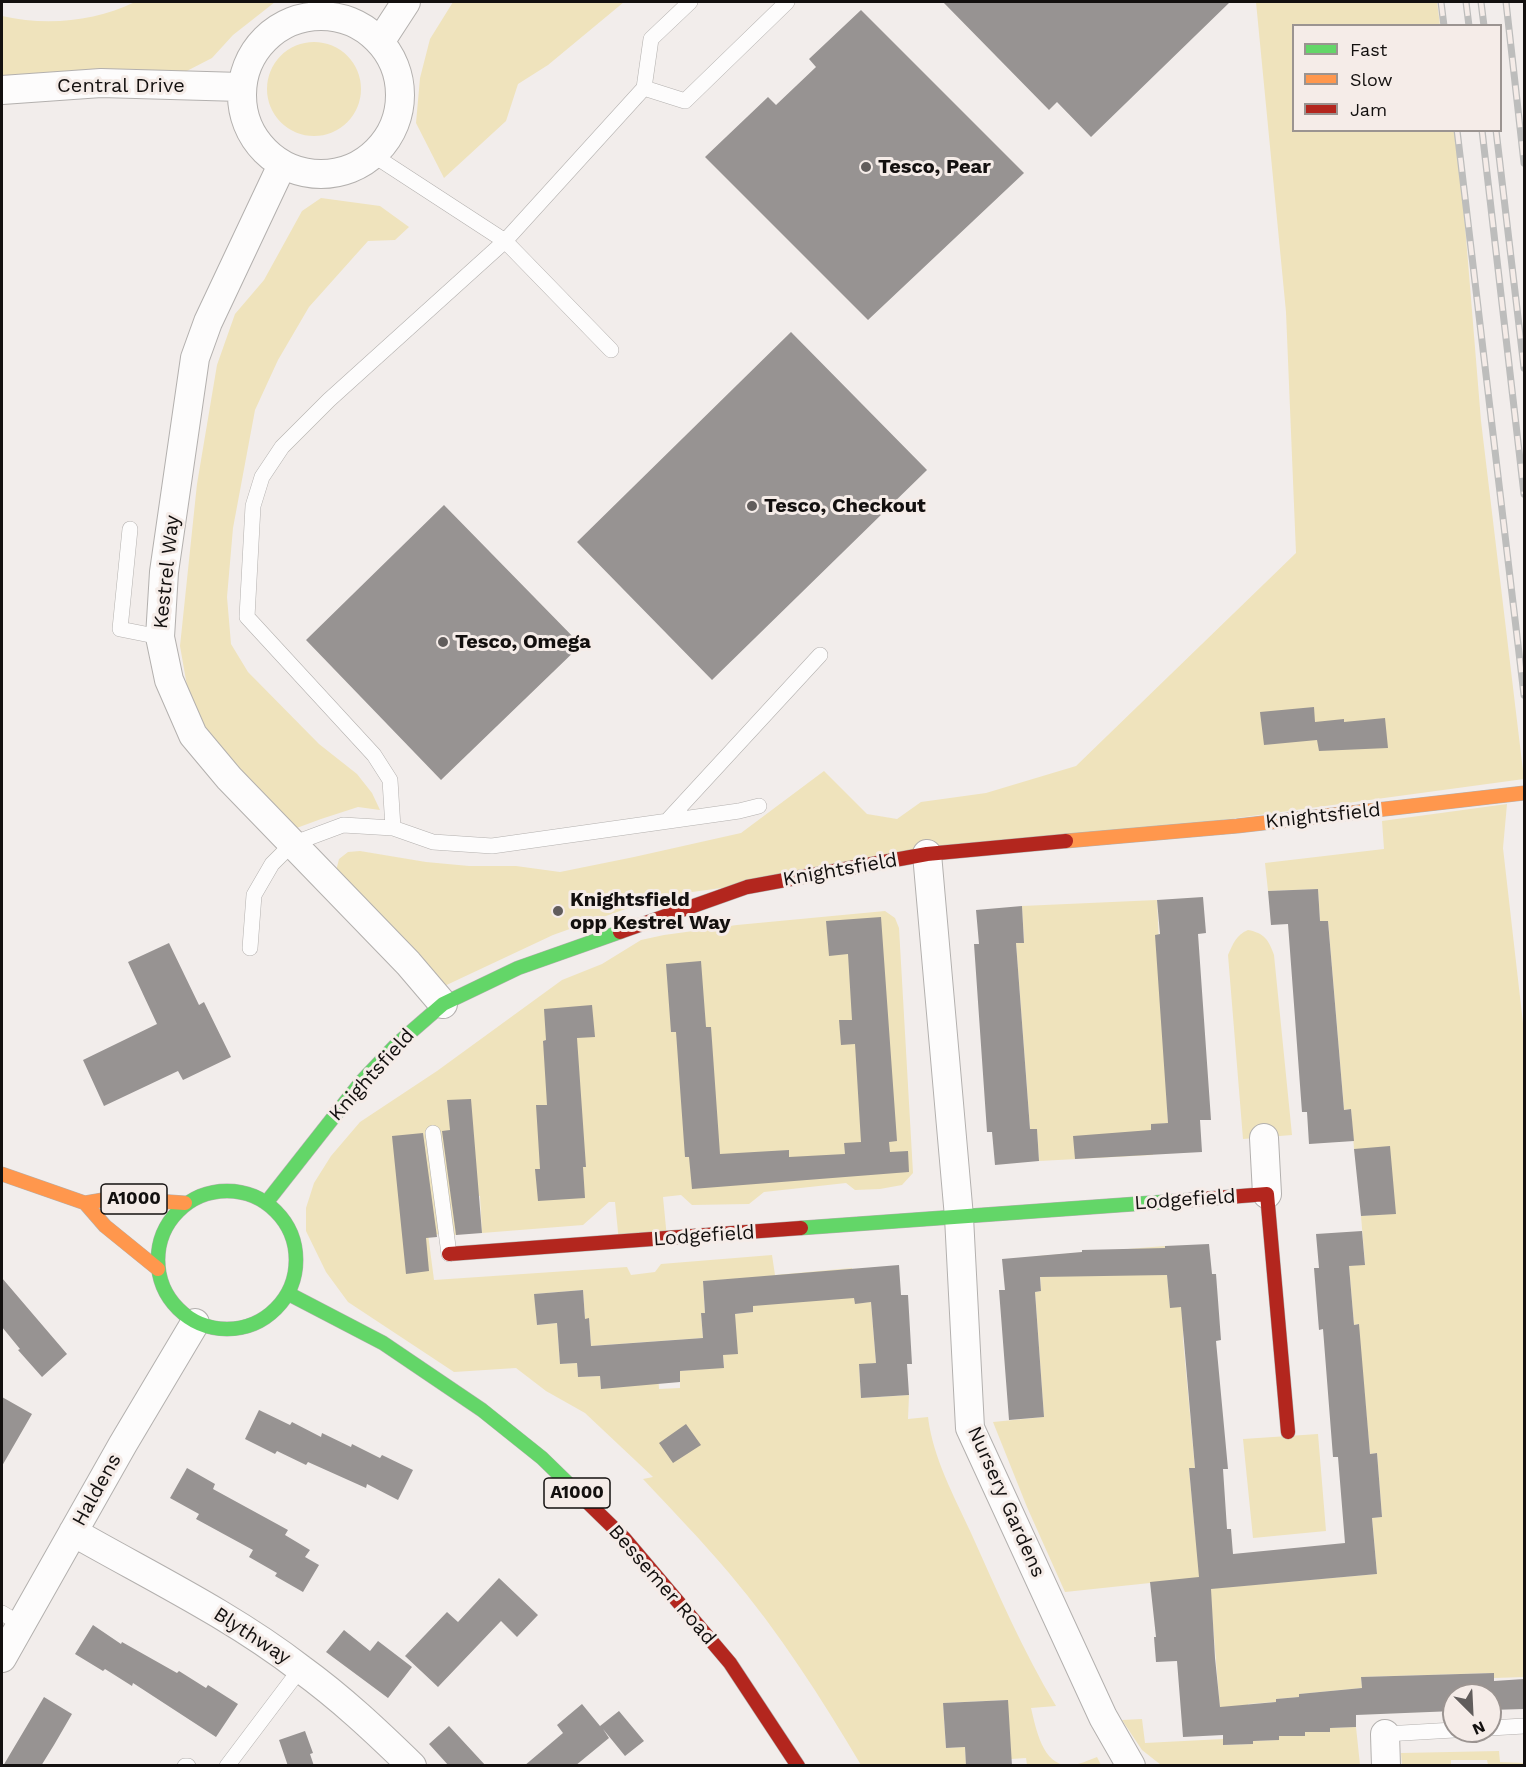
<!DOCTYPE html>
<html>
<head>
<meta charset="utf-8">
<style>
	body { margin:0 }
	#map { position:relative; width:1526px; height:1767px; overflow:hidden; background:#f2edeb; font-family:"Work Sans",sans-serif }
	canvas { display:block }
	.frame { position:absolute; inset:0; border:3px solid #13100f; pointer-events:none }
	.legend { position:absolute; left:1292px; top:24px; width:210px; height:108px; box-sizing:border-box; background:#f5ece8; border:2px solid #9b9491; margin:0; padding:8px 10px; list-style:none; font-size:18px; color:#13100f }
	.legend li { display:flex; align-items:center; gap:12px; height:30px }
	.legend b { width:30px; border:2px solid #9b9491 }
	.north { position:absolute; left:1442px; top:1683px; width:60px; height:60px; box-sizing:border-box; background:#f5ece8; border:2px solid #9b9491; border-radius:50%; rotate:156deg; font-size:16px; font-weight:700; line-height:24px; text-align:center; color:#13100f }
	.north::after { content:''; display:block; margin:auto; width:21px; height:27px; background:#615d5c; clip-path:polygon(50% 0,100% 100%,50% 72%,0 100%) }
</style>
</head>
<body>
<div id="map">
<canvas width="1526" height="1767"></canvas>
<div class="frame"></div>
<ul class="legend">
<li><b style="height:8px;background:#63d668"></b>Fast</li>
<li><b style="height:8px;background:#ff974d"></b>Slow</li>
<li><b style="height:8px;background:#b3261e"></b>Jam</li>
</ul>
<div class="north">N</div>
</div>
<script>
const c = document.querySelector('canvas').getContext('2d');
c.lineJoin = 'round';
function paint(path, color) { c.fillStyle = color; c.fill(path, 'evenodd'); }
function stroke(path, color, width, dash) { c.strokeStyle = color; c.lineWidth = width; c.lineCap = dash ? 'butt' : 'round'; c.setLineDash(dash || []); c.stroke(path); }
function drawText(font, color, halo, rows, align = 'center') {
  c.font = font + ' "Work Sans",sans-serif'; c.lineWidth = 6; c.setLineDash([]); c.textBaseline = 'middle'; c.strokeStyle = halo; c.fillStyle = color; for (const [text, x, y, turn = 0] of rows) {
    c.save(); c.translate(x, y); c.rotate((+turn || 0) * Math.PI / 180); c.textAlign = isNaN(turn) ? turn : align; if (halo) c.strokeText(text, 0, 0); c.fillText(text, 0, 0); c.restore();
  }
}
const green = new Path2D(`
	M 135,2 L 275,2 L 233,35 L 212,58 L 179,75 L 2,81 L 2,16 C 46,26 94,22 135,2 Z
	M 453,2 L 624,2 L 548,65 L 518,84 L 506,121 L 444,178 L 416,123 L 420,78 L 430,39 Z
	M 1256,2 L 1437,2 L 1440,25 L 1294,26 L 1294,130 L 1455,131 L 1461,176 L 1481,421 L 1524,779 L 692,892 L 645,902 L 553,935 L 438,989 L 336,871 L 339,859 L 348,852 L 360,851 L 426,862 L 469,866 L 516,866 L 560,872 L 634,857 L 741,833 L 824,771 L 867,814 L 897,819 L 921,802 L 986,793 L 1076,766 L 1296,553 L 1286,312 Z
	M267 89a47 47 0 1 1 94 0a47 47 0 1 1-94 0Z
	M 321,198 L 380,206 L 409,227 L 395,240 L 368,241 L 309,307 L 278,360 L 255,410 L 233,528 L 227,597 L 231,644 L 248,672 L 319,744 L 357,774 L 372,793 L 380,810 L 358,807 L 321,819 L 294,829 L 241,776 L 205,728 L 187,686 L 180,646 L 197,484 L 217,365 L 235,314 L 264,280 L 302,211 Z
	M 1507,804 L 1503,848 L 1524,1032 L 1524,1677 L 1494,1678 L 1493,1673 L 1361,1677 L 1362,1688 L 1299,1694 L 1299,1697 L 1276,1699 L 1276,1702 L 1248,1704 L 1248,1707 L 1220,1710 L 1211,1601 L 1197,1578 L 1065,1592 L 1027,1507 L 993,1422 L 1044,1417 L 1035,1292 L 1041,1291 L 1039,1256 L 1165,1246 L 1170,1307 L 1184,1307 L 1183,1339 L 1195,1468 L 1189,1468 L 1195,1533 L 1205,1589 L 1377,1574 L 1372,1518 L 1382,1517 L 1377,1453 L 1370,1454 L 1358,1324 L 1354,1325 L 1349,1266 L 1365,1264 L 1361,1216 L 1396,1213 L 1354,1149 L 1351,1109 L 1344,1110 L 1328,921 L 1320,921 L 1318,889 L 1268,891 L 1265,863 L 1384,849 L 1382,821 Z
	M 1157,900 L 1168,1123 L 1151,1125 L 1153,1155 L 1039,1161 L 1037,1129 L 1030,1129 L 1016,943 L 1024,942 L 1022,906 Z
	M 885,911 L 895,918 L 899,928 L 913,1173 L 902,1185 L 880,1189 L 855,1190 L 846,1183 L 764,1192 L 749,1204 L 692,1205 L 681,1195 L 663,1197 L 667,1238 L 619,1242 L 615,1202 L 609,1202 L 583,1225 L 482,1233 L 480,1196 L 456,1198 L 458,1235 L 428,1234 L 434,1280 L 627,1267 L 631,1275 L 655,1272 L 661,1264 L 772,1255 L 775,1275 L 852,1268 L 855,1303 L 871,1302 L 876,1363 L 859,1365 L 861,1398 L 909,1395 L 908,1419 L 928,1417 C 933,1458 954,1496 971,1533 C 997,1591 1023,1651 1056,1706 L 1031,1708 C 1036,1729 1043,1767 1070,1765 C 1079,1765 1089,1760 1097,1757 L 1101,1765 L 1027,1765 L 1026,1758 L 1011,1759 L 1007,1700 L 943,1703 L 946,1748 L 965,1747 L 966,1765 L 861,1765 C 822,1699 779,1632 729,1573 C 702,1541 672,1510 643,1479 L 653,1477 L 585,1413 L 546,1391 L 516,1368 L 454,1372 L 348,1302 L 326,1272 L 306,1231 L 306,1208 L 314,1183 L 331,1156 L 360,1122 L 437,1071 L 562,980 L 602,964 L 641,940 L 664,935 L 737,925 ZM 751,1278 L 753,1312 L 735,1314 L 723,1355 L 724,1367 L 680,1371 L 680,1388 L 659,1389 L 658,1372 L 601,1389 L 600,1376 L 578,1377 L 577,1363 L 560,1364 L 557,1323 L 537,1325 L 535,1294 L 583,1290 L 585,1319 L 589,1319 L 591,1346 L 703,1338 L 701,1313 L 705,1313 L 703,1281 Z
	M 1248,930 C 1264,933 1269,940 1274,955 L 1292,1135 L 1243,1139 L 1228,955 C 1233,944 1236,935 1248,930 Z
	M 1318,1434 L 1326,1531 L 1253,1538 L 1243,1439 Z
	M 1142,1719 L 1145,1743 L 1223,1739 L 1224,1745 L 1253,1744 L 1253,1741 L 1278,1740 L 1279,1736 L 1304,1736 L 1305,1732 L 1329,1732 L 1330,1728 L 1356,1727 L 1360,1765 L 1161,1765 L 1142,1750 L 1122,1720 Z
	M 1499,1751 L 1500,1762 L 1524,1763 L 1524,1765 L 1488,1765 L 1487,1760 L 1451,1760 L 1451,1765 L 1402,1765 L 1401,1753 Z`);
const building = new Path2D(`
	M 943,2 L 1230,2 L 1091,137 L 1057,102 L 1049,110 Z
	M 861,10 L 1024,173 L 868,320 L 705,157 L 768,97 L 776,105 L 816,67 L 809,59 Z
	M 791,332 L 927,470 L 712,680 L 577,542 Z
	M 444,505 L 581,645 L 441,780 L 306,640 Z
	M 1314,707 L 1315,722 L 1344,719 L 1344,722 L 1385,718 L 1388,748 L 1319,751 L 1317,740 L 1264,745 L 1260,712 Z
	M 1318,889 L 1320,921 L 1328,921 L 1344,1110 L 1351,1109 L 1354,1141 L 1309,1144 L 1307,1112 L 1302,1112 L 1288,924 L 1271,925 L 1268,891 Z
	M 1203,897 L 1206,933 L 1198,934 L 1211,1120 L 1200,1120 L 1202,1152 L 1075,1159 L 1073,1136 L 1151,1130 L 1151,1124 L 1168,1123 L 1155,935 L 1160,934 L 1157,900 Z
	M 1022,906 L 1024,943 L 1016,943 L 1030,1129 L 1037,1129 L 1039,1161 L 995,1165 L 992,1132 L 987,1132 L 974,944 L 979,944 L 976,910 Z
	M 881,917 L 897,1141 L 889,1142 L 890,1152 L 908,1151 L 909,1172 L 692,1189 L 689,1157 L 685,1157 L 676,1032 L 671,1032 L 666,964 L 701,961 L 706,1027 L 711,1027 L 720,1154 L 789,1150 L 789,1157 L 845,1154 L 844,1143 L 861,1142 L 855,1044 L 841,1045 L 839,1020 L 852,1020 L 848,954 L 829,956 L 826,921 Z
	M 169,943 L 199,1005 L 204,1002 L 231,1057 L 183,1080 L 178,1071 L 104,1106 L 83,1060 L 157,1024 L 128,962 Z
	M 592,1005 L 595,1037 L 577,1038 L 586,1167 L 583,1167 L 585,1198 L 538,1201 L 535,1169 L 540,1169 L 536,1105 L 547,1105 L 543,1041 L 546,1040 L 544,1009 Z
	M 471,1099 L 482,1233 L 456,1235 L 442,1131 L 450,1130 L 447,1100 Z
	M 423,1133 L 437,1237 L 426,1238 L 429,1271 L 406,1274 L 392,1136 Z
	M 1390,1146 L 1396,1214 L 1361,1216 L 1354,1149 Z
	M 1362,1231 L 1365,1265 L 1349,1266 L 1354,1325 L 1359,1324 L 1370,1454 L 1377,1453 L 1382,1517 L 1372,1518 L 1377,1574 L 1211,1589 L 1215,1658 L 1220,1707 L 1276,1702 L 1276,1699 L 1299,1697 L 1299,1694 L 1362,1688 L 1361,1677 L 1494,1673 L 1494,1681 L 1524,1679 L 1524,1709 L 1490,1710 L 1490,1695 L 1454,1695 L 1454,1711 L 1356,1715 L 1356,1727 L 1330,1728 L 1330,1732 L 1305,1732 L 1305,1736 L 1279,1736 L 1279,1740 L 1253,1741 L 1253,1744 L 1223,1745 L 1223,1735 L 1183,1737 L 1177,1661 L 1156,1662 L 1154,1637 L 1156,1637 L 1150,1582 L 1199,1577 L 1189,1468 L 1195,1468 L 1181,1307 L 1170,1308 L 1167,1275 L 1040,1277 L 1041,1291 L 1035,1292 L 1044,1417 L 1009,1420 L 999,1290 L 1005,1290 L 1002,1259 L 1082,1252 L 1082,1250 L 1165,1248 L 1165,1246 L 1209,1244 L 1212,1274 L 1216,1274 L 1221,1340 L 1216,1341 L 1228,1469 L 1223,1469 L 1227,1529 L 1231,1529 L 1233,1554 L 1345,1543 L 1338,1457 L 1333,1457 L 1323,1329 L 1319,1330 L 1314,1268 L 1319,1268 L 1316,1234 Z
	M 899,1265 L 901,1295 L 908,1295 L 912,1364 L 907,1364 L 909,1395 L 861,1398 L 859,1364 L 876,1363 L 871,1302 L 855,1304 L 854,1298 L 753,1306 L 753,1312 L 735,1314 L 738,1354 L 723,1355 L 724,1368 L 680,1371 L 680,1382 L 601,1389 L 600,1376 L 578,1377 L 577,1363 L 560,1364 L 557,1323 L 537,1325 L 534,1294 L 583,1290 L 585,1319 L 589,1318 L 591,1346 L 703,1338 L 701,1313 L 705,1313 L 703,1281 Z
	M 2,1278 L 67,1354 L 42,1377 L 18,1350 L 20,1349 L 2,1327 Z
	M 2,1397 L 32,1414 L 2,1466 Z
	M 259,1410 L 290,1425 L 292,1422 L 321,1437 L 322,1433 L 351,1447 L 352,1444 L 380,1458 L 382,1455 L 413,1470 L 398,1500 L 367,1484 L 366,1488 L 308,1462 L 306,1465 L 277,1451 L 275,1454 L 245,1439 Z
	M 686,1424 L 701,1445 L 673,1463 L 659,1443 Z
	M 187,1468 L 215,1484 L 213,1489 L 288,1530 L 285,1535 L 310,1550 L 305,1557 L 319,1565 L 303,1592 L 275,1576 L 277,1573 L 249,1557 L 253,1550 L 196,1519 L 199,1514 L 170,1498 Z
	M 499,1578 L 538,1615 L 517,1637 L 501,1621 L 438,1687 L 405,1656 L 447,1612 L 458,1622 Z
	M 93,1625 L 121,1644 L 122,1642 L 177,1673 L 179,1671 L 206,1688 L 208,1685 L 238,1704 L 216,1737 L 133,1683 L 132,1686 L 105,1669 L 103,1671 L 75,1654 Z
	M 344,1630 L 370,1651 L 378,1641 L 412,1667 L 388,1698 L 326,1652 Z
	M 44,1697 L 72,1714 L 54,1745 L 41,1766 L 3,1766 Z
	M 1008,1700 L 1012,1766 L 966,1766 L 965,1747 L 946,1748 L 943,1703 Z
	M 582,1704 L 600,1726 L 619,1711 L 644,1741 L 625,1756 L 603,1729 L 609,1738 L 575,1766 L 524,1766 L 563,1733 L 557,1725 Z
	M 449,1726 L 486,1766 L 449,1766 L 429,1744 Z
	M 305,1731 L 313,1753 L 310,1754 L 314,1766 L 288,1766 L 279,1740 Z`);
const lane = new Path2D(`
	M 690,2 L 651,39 L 644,88 L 685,101 L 787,2
	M 644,88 L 505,241 L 329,400 L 282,447 L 262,477 L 253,506 L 247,617 L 374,755 L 390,780 L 393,828 L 433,842 L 492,846 L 739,811 L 759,806
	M 373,155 L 505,241 L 611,350
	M 130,529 L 120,629 L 160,637
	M 667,821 L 820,655
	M 250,948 L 254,895 L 272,864 L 292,844 L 343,825 L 393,828
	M 433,1133 L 449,1254
	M 2,1613 L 20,1624
	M 1490,1728 L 1524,1726
	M 1385,1734 L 1454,1730
	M 185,1766 L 188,1766
	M 227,1766 L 301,1668`);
const street = new Path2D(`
	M242 95a79 79 0 1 1 158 0a79 79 0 1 1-158 0Z
	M 380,42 L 406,2
	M 2,90 L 101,83 L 241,87
	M 282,165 L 208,322 L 195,358 L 164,572 L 160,637 L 169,680 L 193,735 L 229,778 L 408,963 L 443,1004
	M 927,854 L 959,1217 L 970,1428 L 1103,1717 L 1131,1766
	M 1264,1138 L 1267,1194
	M 73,1532 C 150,1576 231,1615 301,1669 C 341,1698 376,1731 412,1766
	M 2,1658 L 123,1444 L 195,1323
	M 1385,1734 L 1386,1766`);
const fast = new Path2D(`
	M158 1260a69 69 0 1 1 138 0a69 69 0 1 1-138 0Z
	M 266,1203 L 362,1081 L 397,1044 L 443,1004 L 518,968 L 620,932
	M 801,1228 L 1190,1200
	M 289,1294 L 383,1343 L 482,1410 L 542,1458 L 582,1497`);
const slow = new Path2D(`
	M 1066,841 L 1237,826 L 1524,793
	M 2,1174 L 85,1203 L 114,1198 L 185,1203
	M 85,1203 L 105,1226 L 158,1269`);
const jam = new Path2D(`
	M 620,932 L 747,887 L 927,854 L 1066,841
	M 1190,1200 L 1267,1194 L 1288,1432
	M 449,1254 L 801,1228
	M 582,1497 L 624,1538 L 730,1663 L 798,1766`);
const rail = new Path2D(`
	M 1441,2 L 1444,26
	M 1466,2 L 1469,26
	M 1481,2 L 1484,26
	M 1506,2 L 1524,163
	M 1457,130 L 1524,695
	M 1482,130 L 1524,494
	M 1496,130 L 1524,368`);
const markers = [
	[866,167,6,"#615d5c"],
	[752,506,6,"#615d5c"],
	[443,642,6,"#615d5c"],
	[558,911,6,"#615d5c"]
];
const shields = [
	[134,1199,66],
	[577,1493,66]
];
const shieldNames = [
	["A1000",134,1199],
	["A1000",577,1493]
];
const streetNames = [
	["Central Drive",121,86],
	["Kestrel Way",167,572,-84],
	["Knightsfield",1323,816,-6],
	["Knightsfield",840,870,-10],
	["Knightsfield",372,1075,-48],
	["Lodgefield",1185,1200,-4],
	["Lodgefield",704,1236,-4],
	["Haldens",97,1490,-61],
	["Nursery Gardens",1006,1502,66],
	["Bessemer Road",662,1585,49],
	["Blythway",252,1636,33]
];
const poiNames = [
	["Tesco, Pear",878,167],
	["Tesco, Checkout",764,506],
	["Tesco, Omega",455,642],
	["Knightsfield",570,900],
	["opp Kestrel Way",570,923]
];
paint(green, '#efe3bc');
paint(building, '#979392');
stroke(lane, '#b3b0ae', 16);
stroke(street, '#b3b0ae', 30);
stroke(fast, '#b3b0ae', 15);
stroke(slow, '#b3b0ae', 15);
stroke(jam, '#b3b0ae', 15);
stroke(lane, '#fdfcfc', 15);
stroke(street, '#fdfcfc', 28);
stroke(fast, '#63d668', 14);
stroke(slow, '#ff974d', 14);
stroke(jam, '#b3261e', 14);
stroke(rail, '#bdbdbc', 7);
stroke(rail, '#f5ece8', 4.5, [14]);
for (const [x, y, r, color] of markers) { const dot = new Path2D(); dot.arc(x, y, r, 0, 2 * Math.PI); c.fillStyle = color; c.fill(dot); stroke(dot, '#f5ece8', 2); }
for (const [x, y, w] of shields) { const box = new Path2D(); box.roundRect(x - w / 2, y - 15, w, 30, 4.5); c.fillStyle = '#f5ece8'; c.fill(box); stroke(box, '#13100f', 1.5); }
drawText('bold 18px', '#13100f', null, shieldNames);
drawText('20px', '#13100f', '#f5ece8', streetNames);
drawText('bold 20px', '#13100f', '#f5ece8', poiNames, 'left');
</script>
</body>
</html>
